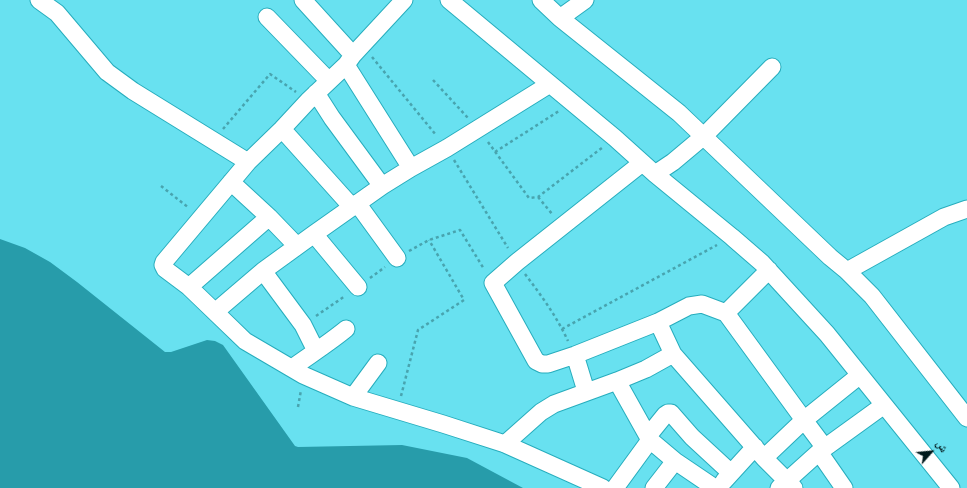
<!DOCTYPE html>
<html>
<head>
<meta charset="utf-8">
<style>
	body { margin:0 }
	#map { position:relative; width:967px; height:488px; overflow:hidden; background:#68e1f0; font-family:"Source Sans 3","Noto Naskh Arabic",sans-serif }
	canvas { display:block }
	.north { position:absolute; left:911px; top:432px; width:40px; height:40px; -webkit-text-stroke:3px #68e1f0; paint-order:stroke; rotate:63deg; font-size:11px; font-weight:700; line-height:16px; text-align:center; color:#00191c }
	.north::after { content:''; display:block; margin:auto; width:14px; height:18px; background:#00191c; clip-path:polygon(50% 0,100% 100%,50% 72%,0 100%) }
</style>
</head>
<body>
<div id="map">
<canvas width="967" height="488"></canvas>
<div class="north">ش</div>
</div>
<script>
const c = document.querySelector('canvas').getContext('2d');
c.lineJoin = 'round';
function paint(path, color) { c.fillStyle = color; c.fill(path, 'evenodd'); }
function stroke(path, color, width, dash) { c.strokeStyle = color; c.lineWidth = width; c.lineCap = dash ? 'butt' : 'round'; c.setLineDash(dash || []); c.stroke(path); }
const water = new Path2D(`
	M 0,239 L 25,248 L 50,262 L 77,282 L 165,352 L 171,352 L 207,340 L 215,341 L 223,345 L 295,446 L 298,447 L 402,445 L 467,458 L 523,488 L 0,488 Z`);
const path = new Path2D(`
	M 372,57 L 436,135
	M 433,80 L 468,118
	M 223,129 L 270,74 L 296,92
	M 488,142 L 529,198 L 538,197 L 603,147
	M 495,152 L 559,111
	M 454,160 L 508,248
	M 161,186 L 189,208
	M 538,197 L 553,215
	M 409,251 L 429,240 L 460,230 L 484,269
	M 525,274 C 541,295 557,317 568,341
	M 370,278 L 385,267
	M 316,316 L 345,296
	M 562,329 L 717,245
	M 401,396 L 418,330 L 464,300 L 429,240
	M 298,407 L 301,390`);
const minor = new Path2D(`
	M 39,0 L 57,13 L 107,72 L 133,91 L 248,162
	M 303,0 L 353,55
	M 404,0 L 353,55 L 346,65 L 308,101 L 282,129 L 248,162 L 164,262 L 163,265 L 165,269 L 189,287 L 215,312 L 245,341 L 303,375 L 353,397 L 443,424 L 505,444 L 603,488
	M 449,0 L 550,84 L 615,138 L 655,174 L 732,237 L 762,263 L 827,334 L 951,488
	M 541,0 L 560,18 L 679,113 L 830,257 L 847,271 L 872,296 L 967,418
	M 267,17 L 329,81
	M 560,18 L 585,0
	M 346,65 L 411,168
	M 316,93 L 332,118 L 382,186
	M 282,129 L 352,207
	M 642,163 L 517,262 L 493,283 L 536,361 L 542,364 L 548,364 L 575,355 L 658,322 L 689,306 L 702,304 L 726,313 L 804,420 L 764,458
	M 655,174 L 673,162 L 704,136 L 772,67
	M 231,182 L 269,217 L 297,246
	M 357,203 L 397,258
	M 314,234 L 358,287
	M 263,271 L 303,325 L 316,351
	M 847,271 L 944,217 L 967,209
	M 189,287 L 269,217
	M 215,312 L 263,271 L 314,234 L 382,186 L 411,168 L 447,148 L 550,84
	M 726,313 L 769,270
	M 658,322 L 673,354 L 764,458 L 794,488
	M 575,355 L 586,391
	M 292,368 C 310,355 329,343 346,329
	M 617,381 L 650,440 L 675,461 L 715,488
	M 353,397 L 378,363
	M 648,436 L 665,415 L 668,413 L 671,413 L 692,437 L 731,473
	M 505,444 L 541,412 L 554,404 L 617,381 L 646,369 L 673,354
	M 825,448 L 804,420 L 860,375
	M 819,452 L 844,488
	M 724,481 L 755,447
	M 615,488 L 650,440
	M 654,488 L 675,461
	M 779,488 L 819,452 L 884,405`);
paint(water, '#279caa');
stroke(minor, '#27adbd', 19);
stroke(path, '#48a4af', 2.5, [3, 3]);
stroke(minor, '#fff', 17);
</script>
</body>
</html>
